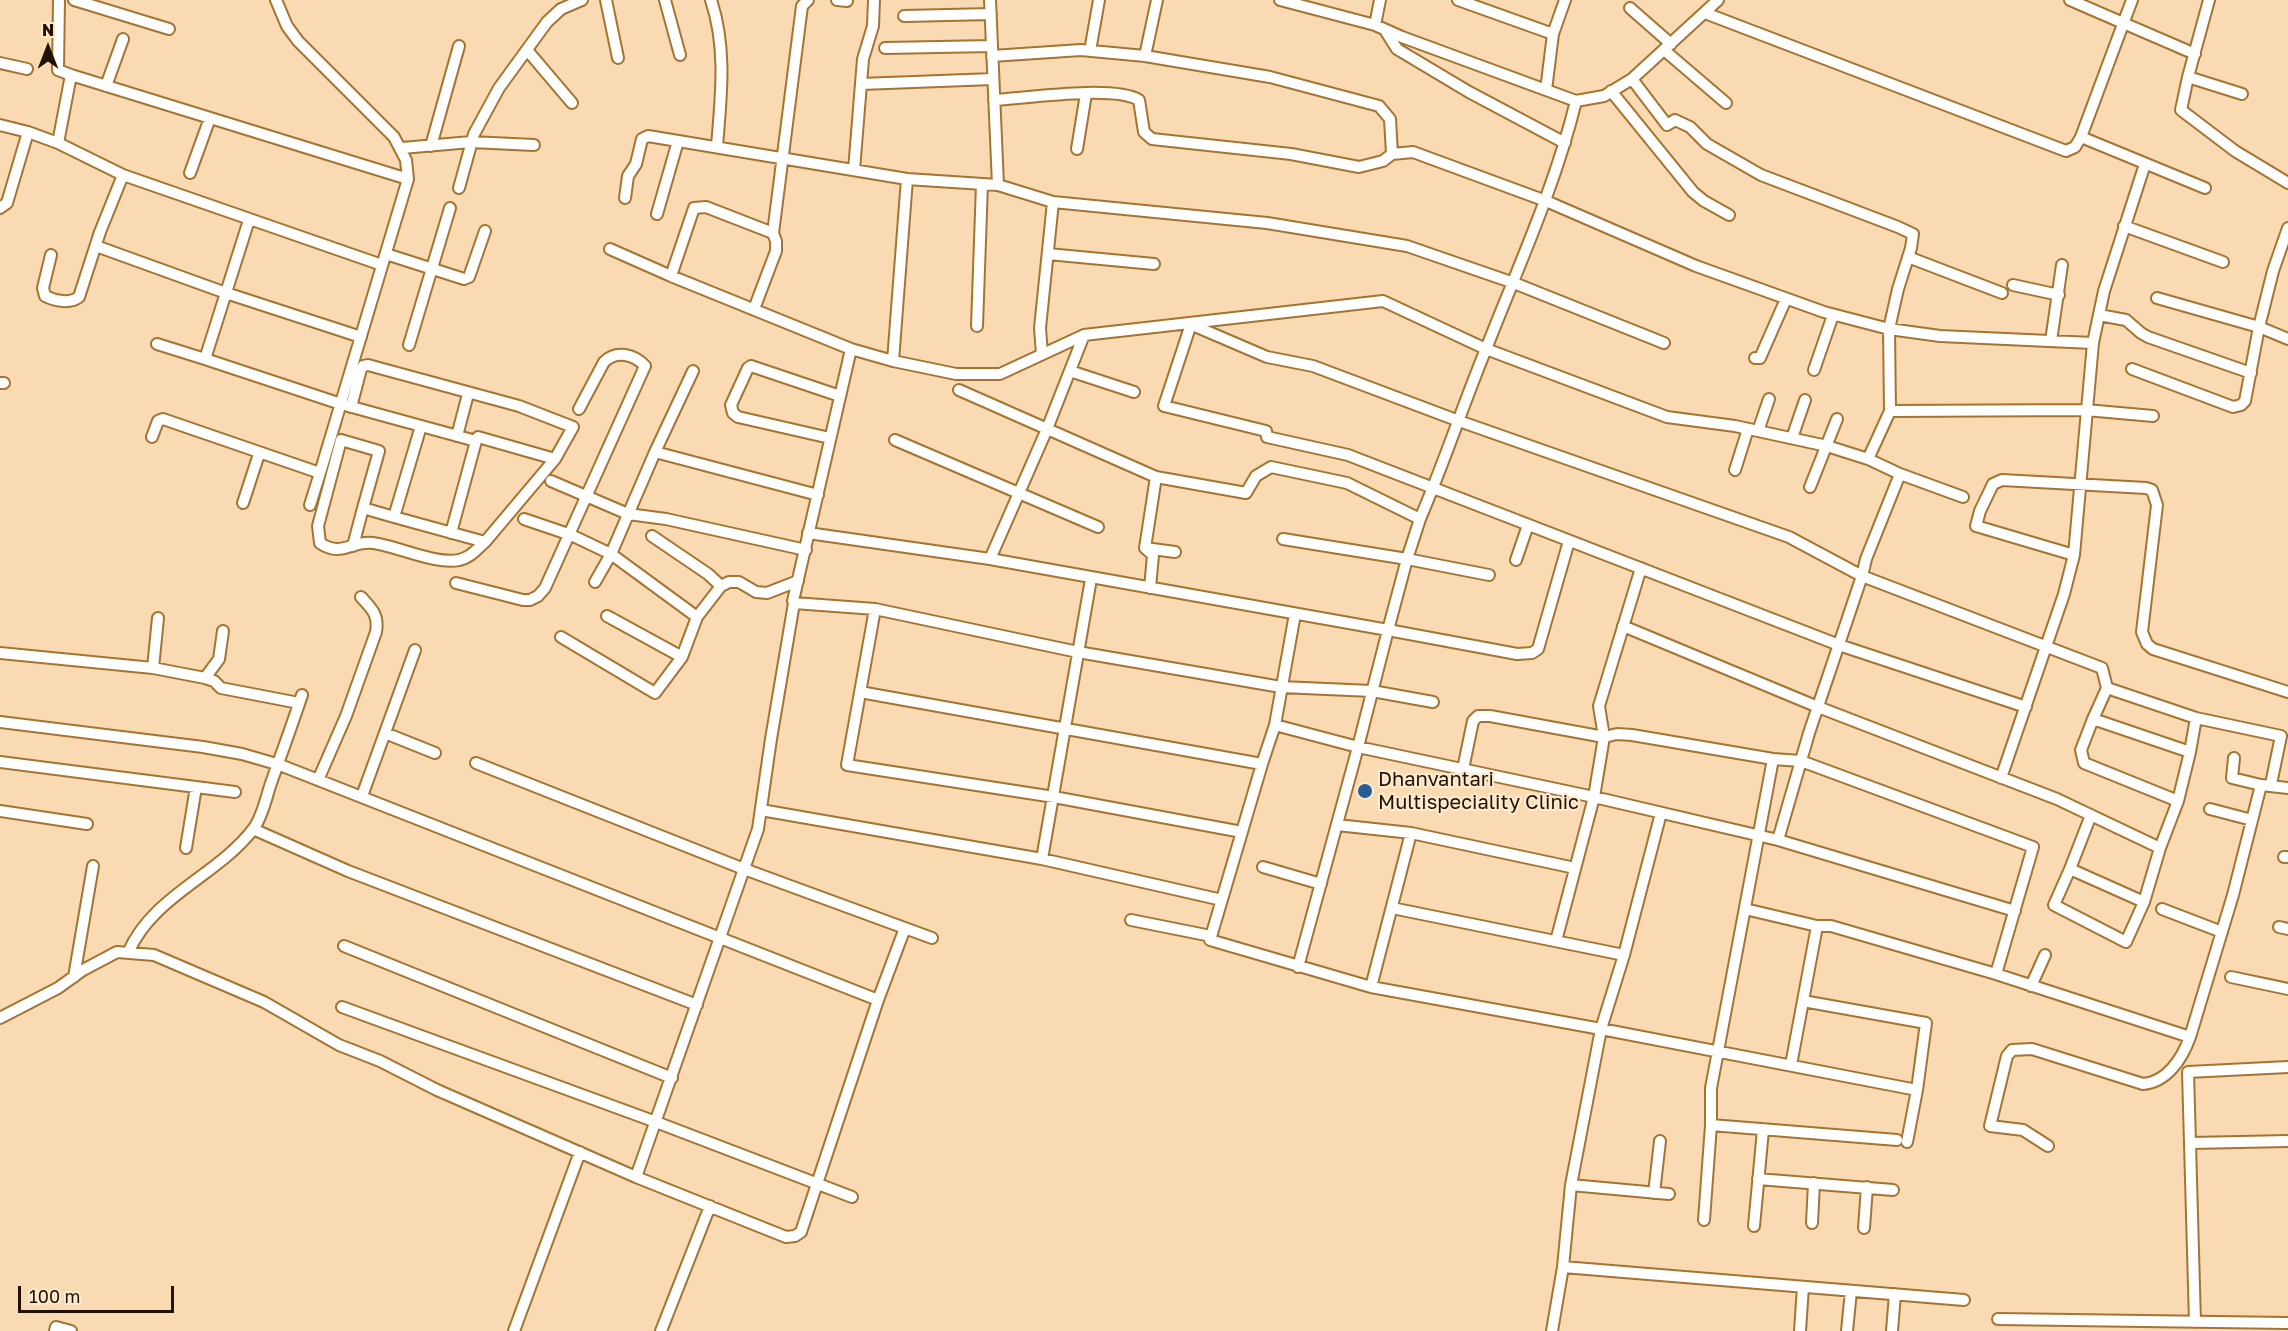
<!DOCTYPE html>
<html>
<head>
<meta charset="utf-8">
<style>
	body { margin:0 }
	#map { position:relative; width:2288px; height:1331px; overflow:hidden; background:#fadab3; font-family:"Golos Text",sans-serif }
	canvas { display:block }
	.north { position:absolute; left:18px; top:18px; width:60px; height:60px; -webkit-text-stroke:4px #ffe9cf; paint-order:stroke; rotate:0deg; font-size:16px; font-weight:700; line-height:24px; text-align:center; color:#211201 }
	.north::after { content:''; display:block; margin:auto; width:21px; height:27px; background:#211201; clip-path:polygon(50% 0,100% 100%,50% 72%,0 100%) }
	.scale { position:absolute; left:18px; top:1286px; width:156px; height:27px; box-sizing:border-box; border:3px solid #211201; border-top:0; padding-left:8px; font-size:18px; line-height:21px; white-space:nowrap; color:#211201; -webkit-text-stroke:4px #ffe9cf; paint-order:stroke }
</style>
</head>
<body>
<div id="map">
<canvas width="2288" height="1331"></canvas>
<div class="north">N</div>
<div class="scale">100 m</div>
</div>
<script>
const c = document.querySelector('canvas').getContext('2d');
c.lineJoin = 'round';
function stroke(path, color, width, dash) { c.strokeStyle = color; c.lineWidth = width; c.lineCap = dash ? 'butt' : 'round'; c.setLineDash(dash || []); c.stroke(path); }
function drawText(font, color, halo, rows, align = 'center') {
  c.font = font + ' "Golos Text",sans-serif'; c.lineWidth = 4.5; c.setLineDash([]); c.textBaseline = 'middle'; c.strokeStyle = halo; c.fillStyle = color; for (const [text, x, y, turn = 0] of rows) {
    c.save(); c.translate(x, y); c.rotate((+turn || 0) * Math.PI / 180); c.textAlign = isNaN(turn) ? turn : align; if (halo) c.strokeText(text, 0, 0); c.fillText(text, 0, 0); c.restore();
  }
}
const minor = new Path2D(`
	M 74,0 L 169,29
	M 606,0 L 618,58
	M 665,0 L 680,55
	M 711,0 C 727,48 721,97 717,146
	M 837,0 L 847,1
	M 990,0 L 998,185
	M 1280,0 L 1375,25 L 1402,37 L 1546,90
	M 1458,0 L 1553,34 L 1546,90 L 1576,101
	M 2070,0 L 2195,54
	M 2132,0 L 2081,137 L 2205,188
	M 2209,0 L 2188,77 L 2242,94
	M 1630,8 L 1671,44
	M 1705,13 L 2066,151 L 2075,147 L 2081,137
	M 904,16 L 991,14
	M 1375,25 L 1380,0
	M 1385,30 L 1397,49 L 1469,92 L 1565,143
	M 1553,34 L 1565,0
	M 885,48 L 992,46
	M 527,50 L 572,103
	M 1664,50 L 1726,103
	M 1090,51 L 1099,0
	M 992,56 L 1081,50 L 1145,56 L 1270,77 L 1379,106 L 1390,119 L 1392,154
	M 1145,56 L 1157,0
	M 0,63 L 27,69
	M 71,75 L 408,179
	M 2188,77 L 2181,110 L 2235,151 L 2288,183
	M 1632,79 L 1667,125 L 1675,120 L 1690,127 L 1707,144 L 1761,175 L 1898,227 L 1913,234 L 1911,248 L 1898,289 L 1889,329 L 1890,411 L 1868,459
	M 861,84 L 993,79
	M 106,86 L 123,39
	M 1611,91 L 1693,192 L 1704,201 L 1729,215
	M 994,100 C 1027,98 1113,85 1139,100 L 1144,132 L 1152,139 L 1291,154 L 1359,167 L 1383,161 L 1392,154 L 1413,152 L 1546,201 L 1696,266 L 1824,312 L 1889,329 L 1940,336 L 2093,343
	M 0,125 L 28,132 L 58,143 L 123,175 L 382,265
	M 58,143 L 71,75 L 58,70 L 59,0
	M 431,146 L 459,46
	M 402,148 L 471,142 L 534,145
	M 1077,149 L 1086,94
	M 854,170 L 863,59 L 873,26 L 874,0
	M 190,173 L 210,118
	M 459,188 L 474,134 L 499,88 L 547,22 L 561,9 L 582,0
	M 625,198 L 628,176 L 636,164 L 642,139 L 648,136 L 907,179 L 998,185 L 1053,202 L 1267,223 L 1407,246 L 1514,283 L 1664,343
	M 0,208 L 7,203 L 28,132
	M 657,214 L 678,141
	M 249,220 L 205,359 L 341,404 L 476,441 L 478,437 L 555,459
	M 2124,226 L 2223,262
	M 773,233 L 802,6 L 808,0
	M 96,246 L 226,293 L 361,337
	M 610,249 L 671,276 L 851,349 L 893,361 L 956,374 L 1000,374 L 1084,335 L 1383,301 L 1486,349 L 1667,417 L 1735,426 L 1827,446 L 1868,459 L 1900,474 L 1963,497
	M 386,254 L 464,279 L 469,277 L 485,231
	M 1048,254 L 1154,264
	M 51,255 L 43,288 L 45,296 C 55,301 70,304 79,297 L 100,232 L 123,175
	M 1908,257 L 2002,293
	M 671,276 L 694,208 L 706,207 L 773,233 L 776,241 L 776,251 L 754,309
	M 2013,285 L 2059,295
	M 2157,298 L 2259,327 L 2288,339
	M 2099,315 L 2126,320 L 2141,333 L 2148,337 L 2251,373
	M 1190,324 L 1267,357 L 1313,366 L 1459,421 L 1789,537 L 1862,576 L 2102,668 L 2107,688 L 2196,718 L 2281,736 L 2271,784
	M 1191,324 L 1164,406 L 1266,431 L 1267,437 L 1348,455 L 1839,645 L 2026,707
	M 977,326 L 982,184
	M 2051,341 L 2062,265
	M 157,344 L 205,359
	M 409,345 L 450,208
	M 1042,354 L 1040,328 L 1053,202
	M 1755,358 L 1760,358 L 1786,299
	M 893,361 L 907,179
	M 2132,369 L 2233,407 L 2241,405 L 2245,401 L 2259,327 L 2273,271 L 2288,228
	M 1814,370 L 1833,315
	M 1070,371 L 1134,392
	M 0,383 L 4,383
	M 959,390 L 1156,477 L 1246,493 L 1256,476 L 1271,467 L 1347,483 L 1420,519 C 1444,463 1463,405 1486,349 C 1518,267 1555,187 1576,101 L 1604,96 L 1632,79 L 1718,0
	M 351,407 L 361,369 L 363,366 L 368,365 L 519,406 L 573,427 L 555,459 L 485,542 L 394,517
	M 1890,411 L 2086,410 L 2153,416
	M 1758,431 L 1769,399
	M 457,436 L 468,394
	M 152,437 L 158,421 L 163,419 L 320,473 L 408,179 L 406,160 L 394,137 L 298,41 L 287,26 L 276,0
	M 830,438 L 738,417 L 733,413 L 731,405 L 748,368 L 751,366 L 840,396
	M 1792,438 L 1805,400
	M 895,440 L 1098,527
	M 655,452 L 818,495
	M 1735,470 L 1748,429
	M 551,481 L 628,514 L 666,519 L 806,550
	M 1810,487 L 1837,419
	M 243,503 L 259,454
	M 310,505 L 320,473
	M 363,508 L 379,451 L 341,440 L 318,526 L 320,543 C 342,558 351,540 373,543 C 397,546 436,565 459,560 C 470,558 477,549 485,542
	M 524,519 L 571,535 L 611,554 L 697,617
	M 1420,519 L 1407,559 L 1489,575
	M 451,533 L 476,441
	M 808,533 L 990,559 L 1388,630 L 1407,559 L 1283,539
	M 652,536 L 708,574 L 721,586
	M 353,546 L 363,508 L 394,517 L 421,426
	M 1145,548 L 1175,552
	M 2074,555 L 1976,526 L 1980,511 L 1993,484 L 2002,480 L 2146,488 L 2152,490 L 2157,505 L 2142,632 L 2147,644 L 2153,649 L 2288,692
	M 990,559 L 1047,429 L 1084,335
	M 1516,560 L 1528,525
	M 1641,568 L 1599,706 L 1604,737 L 1617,734 L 1632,735 L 1773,759 L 1718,1051 L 1711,1088 L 1711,1125 L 1897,1140
	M 1091,579 L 1042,859 L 1222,900
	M 595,582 L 611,554 L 655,452 L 693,371
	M 456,583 L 523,600 L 530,600 L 538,596 L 545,588 L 645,366 C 634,354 616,350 604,362 L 579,409
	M 1150,588 L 1153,555 L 1145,548 L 1156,477
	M 794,603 L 875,609 L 1078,652 L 1281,687 L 1372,691 L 1433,702
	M 875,609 L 847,765 L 1054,797 L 1242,832
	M 1295,614 L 1275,725 L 1262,764 L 1210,940 L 1371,987 L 1601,1029 L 1917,1090
	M 607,616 L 682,657
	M 1623,626 L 1818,707 L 2057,799 L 2160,848
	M 561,637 L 655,693 L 682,657 L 697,617 L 721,586 L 729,582 L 739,582 L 756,592 L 767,593 L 798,581
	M 0,653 L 153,668 L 205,678 L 219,659 L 223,631
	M 153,668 L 158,618
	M 205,678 L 214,681 L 221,688 L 299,703
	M 2107,688 L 2093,719 L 2190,752
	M 860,692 L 1262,764
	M 2093,719 L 2081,750 L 2084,763 L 2178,801
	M 0,722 L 203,747 L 242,754 L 280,765 L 878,1000
	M 1275,725 L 1358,747 L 1594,797 L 1778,840 L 2015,911
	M 385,733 L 435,753
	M 2234,758 L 2232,778 L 2261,785
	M 1773,759 L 1801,761 L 2033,847 L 1996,974
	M 0,762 L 235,792
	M 476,763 L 744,869 L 932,938
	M 1463,769 L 1473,721 L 1478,716 L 1490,716 L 1604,737 L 1594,797 L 1556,941
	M 2001,778 L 2064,594 L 2074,555 L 2093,343 L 2104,291 L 2145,164
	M 318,780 L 346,716 L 376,632 C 379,615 372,609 361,597
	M 362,796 L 415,650
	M 2210,809 L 2252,820
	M 761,810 L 1042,859
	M 0,811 L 87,824
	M 1337,825 L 1411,833 L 1575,868
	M 253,829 L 348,871 L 697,1005
	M 1778,840 L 1809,733 L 1862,576 L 1866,559 L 1900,474
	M 186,848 L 196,787
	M 2284,857 L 2288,857
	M 1263,867 L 1321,884
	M 2070,869 L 2091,815
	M 2144,902 L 2070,869 L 2054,905 L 2126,942 L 2144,902 L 2160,848 L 2178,801 L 2190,752 L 2196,718
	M 1392,908 L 1624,955
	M 1745,909 L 1817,926 L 1831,926 L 1996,974 L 2190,1037
	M 2162,909 L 2222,932
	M 1131,920 L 1211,936
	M 2279,927 L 2288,929
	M 344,946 L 672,1078
	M 128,953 C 153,895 218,876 254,828 C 262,817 266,799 270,786 C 281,755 292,725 302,695
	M 1298,967 L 1358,747 L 1388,630 L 1517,654 L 1532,653 L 1538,649 L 1569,541
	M 74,977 L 93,866
	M 2231,977 L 2288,989
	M 2031,986 L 2045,955
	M 1371,987 L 1411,833
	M 1803,1001 L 1926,1023 L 1917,1090 L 1907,1142
	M 342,1007 L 656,1122 L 852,1197
	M 0,1018 L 58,988 L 83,970 L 117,952 L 154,955 L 264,1002 L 339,1045 L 380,1061 L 437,1090 L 636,1177 L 758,829 L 771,739 L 794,603 L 793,601 L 851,349
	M 1791,1065 L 1817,926
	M 2191,1143 L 2288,1141
	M 2048,1146 L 2023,1130 L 1990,1126 L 2007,1056 L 2012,1050 L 2032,1049 L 2143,1084 C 2167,1082 2182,1059 2190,1037 L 2233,895 L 2261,785 L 2288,788
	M 636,1177 L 786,1237 L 795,1236 L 801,1232 L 878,1000 L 905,928
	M 1758,1179 L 1893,1190
	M 1571,1185 L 1669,1194
	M 1654,1193 L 1660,1141
	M 1704,1220 L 1711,1125
	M 1812,1223 L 1814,1183
	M 1754,1226 L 1763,1130
	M 1864,1228 L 1867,1187
	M 1563,1267 L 1964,1300
	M 1998,1319 L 2288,1323
	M 2195,1322 L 2188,1072 L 2288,1067
	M 55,1331 L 56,1327 L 71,1331
	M 514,1331 L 580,1152
	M 661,1331 L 710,1206
	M 1552,1331 L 1563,1267 L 1571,1185 L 1601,1029 L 1624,955 L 1661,813
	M 1800,1331 L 1803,1287
	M 1847,1331 L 1851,1291
	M 1892,1331 L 1895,1294`);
const markers = [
	[1365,791,8,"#265d95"]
];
const poiNames = [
	["Dhanvantari",1378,780],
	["Multispeciality Clinic",1378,803]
];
stroke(minor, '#a57431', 14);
stroke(minor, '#fff', 10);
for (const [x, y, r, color] of markers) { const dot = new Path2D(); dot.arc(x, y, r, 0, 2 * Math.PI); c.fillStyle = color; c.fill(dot); stroke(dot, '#ffe9cf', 2); }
drawText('20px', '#211201', '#ffe9cf', poiNames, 'left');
</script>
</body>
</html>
